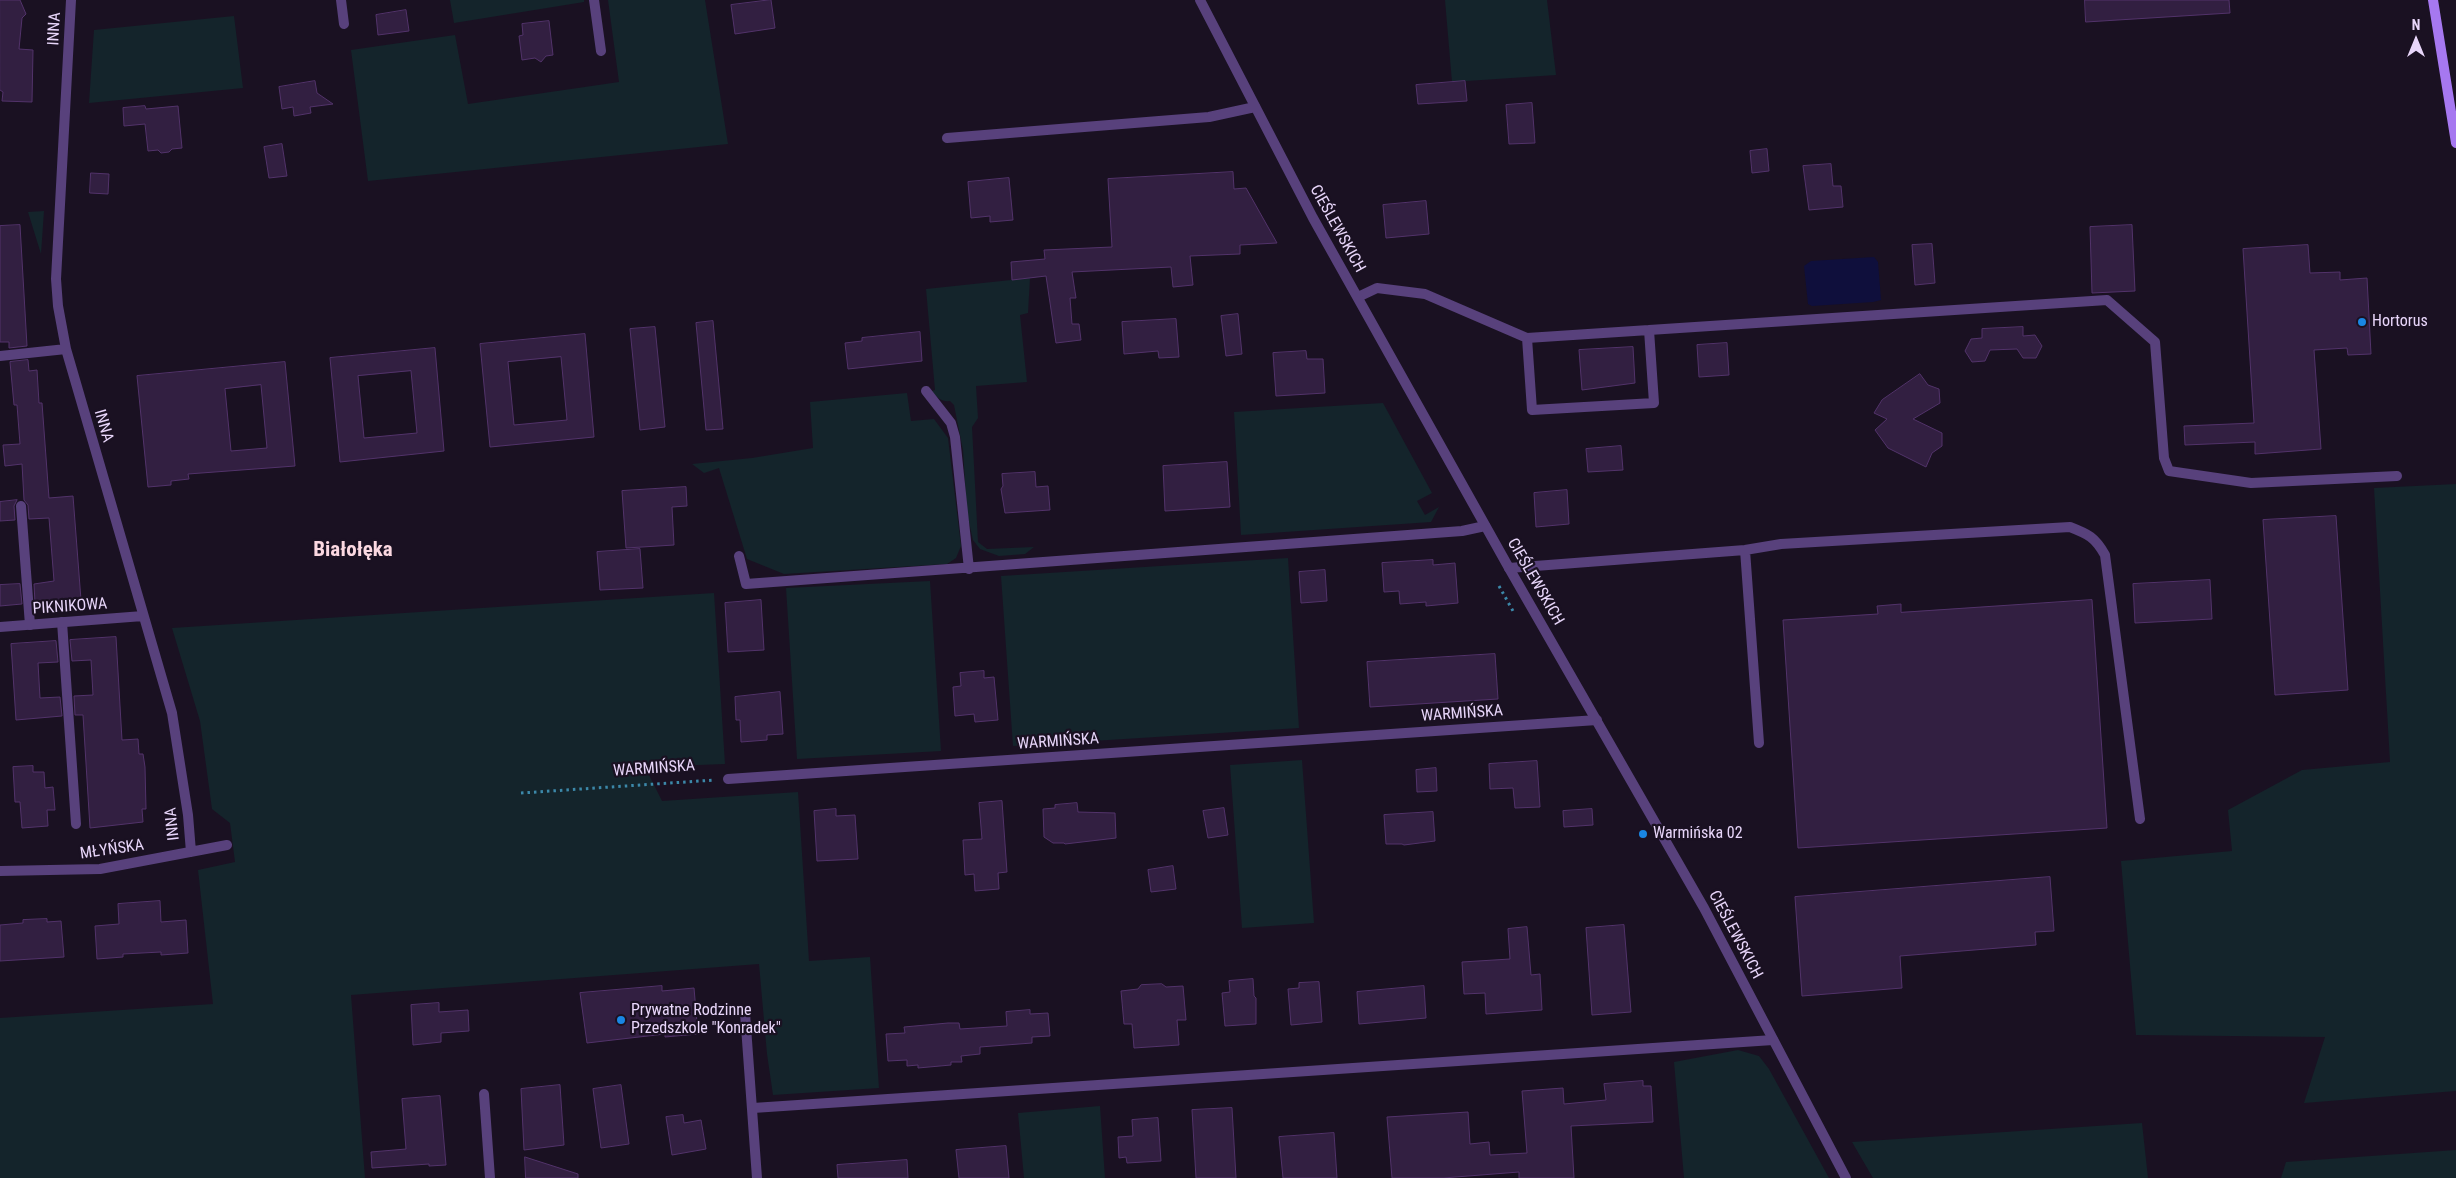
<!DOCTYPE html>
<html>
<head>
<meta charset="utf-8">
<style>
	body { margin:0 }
	#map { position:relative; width:2456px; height:1178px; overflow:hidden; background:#1a1122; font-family:"Roboto Condensed",sans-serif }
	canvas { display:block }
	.north { position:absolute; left:2391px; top:15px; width:50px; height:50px; -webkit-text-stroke:4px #1a1122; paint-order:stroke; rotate:0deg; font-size:14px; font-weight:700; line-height:20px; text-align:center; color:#e8d6fa }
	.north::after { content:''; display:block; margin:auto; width:18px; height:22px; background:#e8d6fa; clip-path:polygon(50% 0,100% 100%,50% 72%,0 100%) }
</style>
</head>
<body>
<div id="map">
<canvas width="2456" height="1178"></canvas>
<div class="north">N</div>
</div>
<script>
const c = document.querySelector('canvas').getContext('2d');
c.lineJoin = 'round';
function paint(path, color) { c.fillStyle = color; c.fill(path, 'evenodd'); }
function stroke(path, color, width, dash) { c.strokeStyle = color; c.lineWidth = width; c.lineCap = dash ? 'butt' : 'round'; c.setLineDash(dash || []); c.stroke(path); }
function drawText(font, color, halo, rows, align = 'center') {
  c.font = font + ' "Roboto Condensed",sans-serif'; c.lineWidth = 4.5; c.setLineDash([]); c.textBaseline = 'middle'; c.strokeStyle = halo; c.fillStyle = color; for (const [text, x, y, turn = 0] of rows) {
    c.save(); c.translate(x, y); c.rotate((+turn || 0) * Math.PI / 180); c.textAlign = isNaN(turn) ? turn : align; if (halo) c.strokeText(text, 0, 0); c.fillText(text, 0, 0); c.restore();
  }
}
const green = new Path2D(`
	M 450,0 L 584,0 L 584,2 L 454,23 Z
	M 608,0 L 705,0 L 728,144 L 368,181 L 351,50 L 455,35 L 468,104 L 619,82 Z
	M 1445,0 L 1547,0 L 1556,75 L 1452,82 Z
	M 234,16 L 243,88 L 89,103 L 94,30 Z
	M 44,211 L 41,254 L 28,212 Z
	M 1030,278 L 1028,313 L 1020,315 L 1027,382 L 976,386 L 978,418 L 972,427 L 978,542 L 987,549 L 1034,547 L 1025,554 L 999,556 L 980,549 L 973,540 L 967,513 L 963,450 L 954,405 L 950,401 C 942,402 937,398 932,391 L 935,390 L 926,289 Z
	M 907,393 L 911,421 L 934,419 L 948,438 L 961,546 L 956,558 L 947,564 L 784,574 L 747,559 L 719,468 L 704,473 L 692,464 L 752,458 L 813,448 L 810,402 Z
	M 1383,403 L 1432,493 L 1417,501 L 1425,515 L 1439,507 L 1431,522 L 1241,535 L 1234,412 Z
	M 2456,484 L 2456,1091 L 2304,1103 L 2325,1037 L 2136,1035 L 2121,861 L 2232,851 L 2228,810 L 2302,770 L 2390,762 L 2374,488 Z
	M 1288,558 L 1299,728 L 1013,746 L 1001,576 Z
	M 930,581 L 941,751 L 797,759 L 786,588 Z
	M 714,593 L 725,764 L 645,767 L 662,801 L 798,792 L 809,961 L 870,957 L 879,1088 L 773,1095 L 767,1054 L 759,964 L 351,995 L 365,1178 L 0,1178 L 0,1018 L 213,1004 L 198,870 L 235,862 L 230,823 L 212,809 L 200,721 L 172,628 Z
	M 1302,760 L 1314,923 L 1242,928 L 1230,765 Z
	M 1738,1050 L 1759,1056 L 1769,1069 L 1829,1178 L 1684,1178 L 1674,1062 Z
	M 1100,1106 L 1105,1178 L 1024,1178 L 1018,1113 Z
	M 2142,1123 L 2148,1178 L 1873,1178 L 1852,1142 Z
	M 2456,1150 L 2456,1178 L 2281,1178 L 2286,1162 Z`);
const water = new Path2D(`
	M 1874,257 L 1878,262 L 1881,300 L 1873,302 L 1812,306 L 1808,304 L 1804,266 L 1811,261 Z`);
const building = new Path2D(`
	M 0,0 L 20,0 L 26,14 L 22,18 L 19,49 L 33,50 L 32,102 L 2,101 L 3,92 L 0,90 Z
	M 771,0 L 775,28 L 735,34 L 731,5 Z
	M 2085,0 L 2229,0 L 2230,13 L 2086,22 Z
	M 406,10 L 409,31 L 378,35 L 376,15 Z
	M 549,21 L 553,55 L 546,56 L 541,62 L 535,58 L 522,60 L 519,36 L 523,35 L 522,24 Z
	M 315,81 L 317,93 L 333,104 L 310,107 L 311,113 L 294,116 L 293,107 L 282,109 L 279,87 Z
	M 1465,81 L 1467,101 L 1418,104 L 1416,85 Z
	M 1532,103 L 1535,143 L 1509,144 L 1506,105 Z
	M 145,106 L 146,109 L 178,106 L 182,148 L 172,149 L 169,152 L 161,153 L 158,150 L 148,151 L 145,124 L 124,126 L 123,108 Z
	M 282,144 L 287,176 L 269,178 L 264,147 Z
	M 1767,149 L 1769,171 L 1752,173 L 1750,151 Z
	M 1831,164 L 1833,186 L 1841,186 L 1843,207 L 1809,210 L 1803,166 Z
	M 1233,172 L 1234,189 L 1246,188 L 1277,243 L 1240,245 L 1240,254 L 1190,256 L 1193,285 L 1173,287 L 1171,267 L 1072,272 L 1076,298 L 1070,298 L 1072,324 L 1079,324 L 1081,340 L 1056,343 L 1046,276 L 1012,280 L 1011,262 L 1045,259 L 1044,250 L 1112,247 L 1108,179 Z
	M 91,173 L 109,174 L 108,194 L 90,193 Z
	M 1009,178 L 1013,220 L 990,222 L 990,216 L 971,218 L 968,182 Z
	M 1426,201 L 1429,234 L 1386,238 L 1383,205 Z
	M 20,225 L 27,346 L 9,348 L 9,342 L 0,342 L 0,226 Z
	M 2132,225 L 2135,291 L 2092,293 L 2090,227 Z
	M 1932,244 L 1935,283 L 1915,285 L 1912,245 Z
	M 2308,245 L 2310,273 L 2340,272 L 2340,280 L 2367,278 L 2371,354 L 2348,355 L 2347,348 L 2314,350 L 2321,449 L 2255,454 L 2255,442 L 2185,445 L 2184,426 L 2254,423 L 2243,249 Z
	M 1238,314 L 1242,354 L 1226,356 L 1221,316 Z
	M 1176,319 L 1179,357 L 1159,358 L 1158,351 L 1124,354 L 1122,322 Z
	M 713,321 L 723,429 L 706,430 L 696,323 Z
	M 655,327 L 665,427 L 640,430 L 630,329 Z
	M 2023,327 L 2023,336 L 2035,335 L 2042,346 L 2036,358 L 2023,358 L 2017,349 L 1990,350 L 1985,361 L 1972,362 L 1965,351 L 1971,339 L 1982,338 L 1982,329 Z
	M 920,332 L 922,361 L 848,369 L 845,343 L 862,341 L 862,338 Z
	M 585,334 L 594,437 L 490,447 L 480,344 ZM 561,357 L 567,420 L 514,425 L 508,362 Z
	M 1727,343 L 1729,375 L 1699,377 L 1697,345 Z
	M 1633,347 L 1635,383 L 1582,390 L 1579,350 Z
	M 435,348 L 444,451 L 340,462 L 330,358 ZM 411,371 L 417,433 L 364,438 L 358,376 Z
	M 1306,351 L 1307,359 L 1323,359 L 1325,393 L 1276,396 L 1273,353 Z
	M 28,360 L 29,371 L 37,370 L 39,403 L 42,403 L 49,498 L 73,496 L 81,600 L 35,603 L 34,584 L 54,581 L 49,518 L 29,519 L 28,505 L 24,500 L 22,464 L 5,466 L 3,445 L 20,444 L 17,405 L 14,405 L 10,362 Z
	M 285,362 L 295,466 L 188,474 L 189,479 L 171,481 L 171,485 L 148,487 L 137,376 ZM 261,385 L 267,448 L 231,451 L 225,389 Z
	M 1920,374 L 1928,385 L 1939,389 L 1940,403 L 1913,419 L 1942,433 L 1942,446 L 1932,453 L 1926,467 L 1888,448 L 1875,430 L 1887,419 L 1874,413 L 1882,400 Z
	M 1621,446 L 1623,470 L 1588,472 L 1586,449 Z
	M 1227,462 L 1230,507 L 1165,511 L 1163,466 Z
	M 1035,472 L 1036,487 L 1048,486 L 1050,510 L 1005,513 L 1001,489 L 1003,486 L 1002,474 Z
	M 686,487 L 687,506 L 672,507 L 674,545 L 626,548 L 622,491 Z
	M 1567,490 L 1569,524 L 1536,527 L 1534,493 Z
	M 17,500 L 14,506 L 15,520 L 0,521 L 0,502 Z
	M 2336,516 L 2348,690 L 2275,695 L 2263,520 Z
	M 640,549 L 643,588 L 600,590 L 597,552 Z
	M 1433,560 L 1433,565 L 1455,563 L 1458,603 L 1426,606 L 1426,602 L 1400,604 L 1399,591 L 1384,592 L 1382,563 Z
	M 1325,570 L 1327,601 L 1301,603 L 1299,572 Z
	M 2210,580 L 2212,619 L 2135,623 L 2133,584 Z
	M 20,584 L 22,604 L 0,606 L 0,585 Z
	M 761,600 L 764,650 L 728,652 L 725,603 Z
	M 2092,600 L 2107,828 L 1798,848 L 1783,620 L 1878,614 L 1877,606 L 1901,604 L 1901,612 Z
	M 116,637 L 122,740 L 138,739 L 139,754 L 143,754 L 145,767 L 146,809 L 142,809 L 143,822 L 90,828 L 83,715 L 75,715 L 74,696 L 93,695 L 91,660 L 72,661 L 70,640 Z
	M 56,641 L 58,662 L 38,663 L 40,698 L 60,697 L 62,716 L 16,720 L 11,644 Z
	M 1495,654 L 1498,699 L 1370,707 L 1367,662 Z
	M 984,671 L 984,678 L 994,677 L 998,720 L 975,722 L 974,714 L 955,716 L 953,687 L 961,686 L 960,673 Z
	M 780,692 L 783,734 L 767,735 L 767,740 L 741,742 L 740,720 L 736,720 L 735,697 Z
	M 1537,761 L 1540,807 L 1515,808 L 1513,788 L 1490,789 L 1489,764 Z
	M 33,766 L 33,772 L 44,772 L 45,788 L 53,787 L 55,810 L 47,810 L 48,826 L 22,828 L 20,802 L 15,802 L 13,767 Z
	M 1436,768 L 1437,791 L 1417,792 L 1416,770 Z
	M 1002,801 L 1007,872 L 998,873 L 999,889 L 975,891 L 974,874 L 965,875 L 963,840 L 982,839 L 979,803 Z
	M 1077,803 L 1078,812 L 1115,813 L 1116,838 L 1065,844 L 1064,843 L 1053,843 L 1044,837 L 1043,809 L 1055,808 L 1055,805 Z
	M 1224,808 L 1228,835 L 1208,838 L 1203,811 Z
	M 836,809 L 836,816 L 855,815 L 858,859 L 817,861 L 814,811 Z
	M 1592,809 L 1593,825 L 1564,827 L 1563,811 Z
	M 1433,812 L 1435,841 L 1404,845 L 1402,844 L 1386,844 L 1384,815 Z
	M 1173,866 L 1176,889 L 1151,892 L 1148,870 Z
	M 2050,877 L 2054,931 L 2035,932 L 2036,945 L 1900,956 L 1902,988 L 1802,996 L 1795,897 Z
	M 160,901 L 161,922 L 186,920 L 188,953 L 161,955 L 161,952 L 123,954 L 123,957 L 97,959 L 95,926 L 119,924 L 118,904 Z
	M 47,919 L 47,922 L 61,921 L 64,957 L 0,961 L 0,925 L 23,923 L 23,920 Z
	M 1624,925 L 1631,1012 L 1592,1015 L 1586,928 Z
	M 1527,927 L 1531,975 L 1540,974 L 1542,1010 L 1486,1014 L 1485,993 L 1464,994 L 1462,962 L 1510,959 L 1508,929 Z
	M 1253,979 L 1254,996 L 1256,998 L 1256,1024 L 1225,1026 L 1222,993 L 1230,992 L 1229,981 Z
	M 1319,982 L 1322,1022 L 1291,1025 L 1288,989 L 1299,988 L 1299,983 Z
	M 1162,984 L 1166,987 L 1183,986 L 1186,1020 L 1177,1020 L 1179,1045 L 1134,1048 L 1132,1024 L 1124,1024 L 1121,991 L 1138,989 L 1141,985 Z
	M 662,986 L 662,991 L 694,988 L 698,1034 L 665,1037 L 665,1034 L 587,1043 L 580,993 Z
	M 1424,986 L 1426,1018 L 1359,1024 L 1357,992 Z
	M 439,1003 L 439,1012 L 468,1010 L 469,1031 L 441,1033 L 441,1042 L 413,1045 L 411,1005 Z
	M 1030,1010 L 1030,1014 L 1048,1013 L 1050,1036 L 1032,1037 L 1032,1043 L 980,1047 L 980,1054 L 961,1056 L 962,1062 L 951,1062 L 951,1065 L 918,1068 L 918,1065 L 907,1066 L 907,1060 L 888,1061 L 886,1034 L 905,1033 L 904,1027 L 948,1023 L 959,1023 L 960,1029 L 1007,1026 L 1006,1012 Z
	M 1643,1081 L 1643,1086 L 1651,1086 L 1653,1122 L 1571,1126 L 1574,1178 L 1519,1178 L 1519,1172 L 1443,1178 L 1392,1178 L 1387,1117 L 1468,1112 L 1470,1144 L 1489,1142 L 1490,1155 L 1527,1153 L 1522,1091 L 1563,1088 L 1564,1104 L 1606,1100 L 1604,1084 Z
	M 560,1085 L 564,1145 L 524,1150 L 521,1089 Z
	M 621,1085 L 629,1144 L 601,1148 L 593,1089 Z
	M 440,1096 L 446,1165 L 429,1166 L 429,1164 L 372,1168 L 371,1152 L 406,1149 L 402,1099 Z
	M 1232,1108 L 1236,1178 L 1196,1178 L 1192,1110 Z
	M 683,1115 L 684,1123 L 701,1120 L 706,1149 L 672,1155 L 666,1117 Z
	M 1158,1118 L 1161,1161 L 1127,1163 L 1126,1157 L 1119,1158 L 1118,1137 L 1133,1136 L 1132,1120 Z
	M 1334,1133 L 1337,1178 L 1283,1178 L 1279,1137 Z
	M 1006,1146 L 1009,1178 L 959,1178 L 956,1150 Z
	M 525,1157 L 578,1174 L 578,1178 L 526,1178 Z
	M 907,1160 L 908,1178 L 838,1178 L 837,1165 Z`);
const path = new Path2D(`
	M 1499,586 L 1513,611
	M 521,793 L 715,780`);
const service = new Path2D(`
	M 594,0 L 601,51
	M 947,138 L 1209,117 L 1255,107
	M 1358,297 L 1377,288 L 1425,294 L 1527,338 L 2107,300 L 2155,342 L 2164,458 L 2169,471 L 2251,483 L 2397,476
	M 1527,338 L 1532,410 L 1654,403 L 1649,330
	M 926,391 L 951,423 L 955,437 L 969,569
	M 21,506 L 30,625
	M 1745,550 L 1759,743
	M 739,556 L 746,584 L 1462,531 L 1485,526
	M 1509,568 L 1745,550 L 1781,544 L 2070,527 C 2088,534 2095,537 2105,555 L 2140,819
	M 62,622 L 76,824`);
const minor = new Path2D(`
	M 71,0 L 56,279 L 58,306 L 66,349 L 172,713 L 188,815 L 191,852
	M 341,0 L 344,24
	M 0,356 L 66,349
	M 0,627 L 143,616
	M 728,779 L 1597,720
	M 0,871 L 100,869 L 227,845
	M 745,1013 L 757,1178
	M 484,1094 L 490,1178
	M 753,1108 L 1773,1040`);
const tertiary = new Path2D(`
	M 1200,0 L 1313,218 L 1509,568 L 1704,908 L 1846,1178`);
const secondary = new Path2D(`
	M 2433,0 L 2456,143`);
const markers = [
	[2362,322,5,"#1986e3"],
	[1643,834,5,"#1986e3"],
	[621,1020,5,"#1986e3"]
];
const streetNames = [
	["INNA",55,29,-87],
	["CIEŚLEWSKICH",1337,229,61],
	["INNA",103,426,74],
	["CIEŚLEWSKICH",1535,582,60],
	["PIKNIKOWA",70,607,-4],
	["WARMIŃSKA",1462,714,-4],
	["WARMIŃSKA",1058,742,-4],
	["WARMIŃSKA",654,769,-4],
	["INNA",173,824,-96],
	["MŁYŃSKA",112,850,-8],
	["CIEŚLEWSKICH",1735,935,62]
];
const poiNames = [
	["Hortorus",2372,322],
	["Warmińska 02",1653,834],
	["Prywatne Rodzinne",631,1011],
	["Przedszkole \"Konradek\"",631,1029]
];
const districtNames = [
	["Białołęka",353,551]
];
paint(green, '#14242b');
paint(water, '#0f0f3c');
paint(building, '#321f41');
stroke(building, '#52336a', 1);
stroke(path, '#3c88a9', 3, [2.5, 4]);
stroke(service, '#58417c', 10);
stroke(minor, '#58417c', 10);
stroke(tertiary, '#58417c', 10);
stroke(secondary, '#a678f0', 10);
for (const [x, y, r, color] of markers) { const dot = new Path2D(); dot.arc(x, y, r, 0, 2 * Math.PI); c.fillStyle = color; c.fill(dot); stroke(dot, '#1a1122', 2); }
drawText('16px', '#e8d6fa', '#1a1122', streetNames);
drawText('16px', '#e8d6fa', '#1a1122', poiNames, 'left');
drawText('bold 21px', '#fbd8e1', '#1a1122', districtNames);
</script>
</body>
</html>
